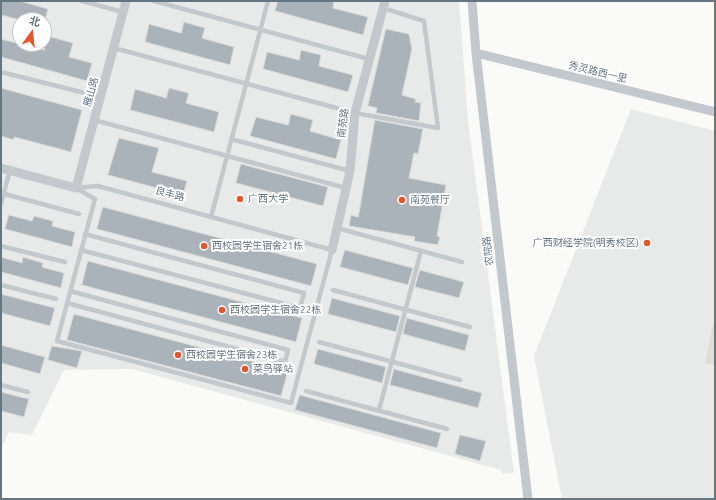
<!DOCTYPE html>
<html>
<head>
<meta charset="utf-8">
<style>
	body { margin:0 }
	#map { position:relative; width:716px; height:500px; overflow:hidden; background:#fafaf8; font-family:Ubuntu,"Noto Sans SC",sans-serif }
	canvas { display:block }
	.frame { position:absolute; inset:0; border:2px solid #657683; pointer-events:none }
	.north { position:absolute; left:12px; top:12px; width:40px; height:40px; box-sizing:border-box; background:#fff; border:1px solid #c1c8cd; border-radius:50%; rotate:15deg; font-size:11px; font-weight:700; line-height:16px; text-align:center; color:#657683 }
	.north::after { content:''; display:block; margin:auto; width:14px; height:18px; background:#e4572e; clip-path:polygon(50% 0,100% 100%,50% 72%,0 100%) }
</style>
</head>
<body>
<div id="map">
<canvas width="716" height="500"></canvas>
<div class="frame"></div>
<div class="north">北</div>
</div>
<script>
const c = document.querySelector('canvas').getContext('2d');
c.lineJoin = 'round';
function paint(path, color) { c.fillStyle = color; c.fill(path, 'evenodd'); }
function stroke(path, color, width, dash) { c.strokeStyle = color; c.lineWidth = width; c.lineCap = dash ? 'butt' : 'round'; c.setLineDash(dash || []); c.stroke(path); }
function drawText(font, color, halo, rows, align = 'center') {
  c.font = font + ' Ubuntu,"Noto Sans SC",sans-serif'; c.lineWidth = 4; c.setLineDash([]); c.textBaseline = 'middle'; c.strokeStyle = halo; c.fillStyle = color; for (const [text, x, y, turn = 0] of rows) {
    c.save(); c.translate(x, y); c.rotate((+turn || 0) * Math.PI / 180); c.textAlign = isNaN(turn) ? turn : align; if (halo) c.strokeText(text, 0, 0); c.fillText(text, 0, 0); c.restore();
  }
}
const built = new Path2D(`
	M 1,1 L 459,1 L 468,121 L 514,473 L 502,474 L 501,470 L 132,369 L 64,370 L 32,435 L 9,432 L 1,449 ZM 20,20 L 44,20 L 44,44 L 20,44 Z
	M 631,109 L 715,131 L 715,499 L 562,499 L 534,356 Z`);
const green = new Path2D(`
	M 715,317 L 715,365 L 705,363 Z`);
const building = new Path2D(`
	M 1,1 L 20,1 L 48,9 L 45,20 L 20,20 L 1,15 Z
	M 278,1 L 334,1 L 333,8 L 368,17 L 363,35 L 275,11 Z
	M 184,22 L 205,28 L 202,38 L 234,47 L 230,65 L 145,42 L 149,24 L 181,33 Z
	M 386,29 L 409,34 L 412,49 L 402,95 L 416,99 L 415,102 L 421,103 L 419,121 L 376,113 L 377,108 L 368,106 Z
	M 44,35 L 73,43 L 69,57 L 92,63 L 87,81 L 1,57 L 1,39 L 44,50 Z
	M 301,50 L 321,55 L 319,66 L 353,75 L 348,92 L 263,69 L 267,52 L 299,60 Z
	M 1,88 L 82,110 L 71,152 L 14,137 L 14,140 L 1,136 Z
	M 169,88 L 189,93 L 186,103 L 219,112 L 214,132 L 130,110 L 135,89 L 166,98 Z
	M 291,114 L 313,120 L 310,131 L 341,140 L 336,159 L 250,136 L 256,117 L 288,125 Z
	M 375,120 L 423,129 L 418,154 L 414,153 L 409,178 L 446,185 L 437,236 L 440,237 L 438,245 L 414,241 L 415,237 L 349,226 L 351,215 L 358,217 Z
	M 119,138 L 159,148 L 152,172 L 187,181 L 183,195 L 108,175 Z
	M 241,164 L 328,187 L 323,206 L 236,183 Z
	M 103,207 L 317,264 L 311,286 L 97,229 Z
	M 9,215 L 32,221 L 34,216 L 53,221 L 52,226 L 75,232 L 72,247 L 5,229 Z
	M 345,250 L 413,268 L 408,285 L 340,267 Z
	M 1,257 L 22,263 L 23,257 L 43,263 L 42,267 L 64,273 L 61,288 L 1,272 Z
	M 88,261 L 302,318 L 296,342 L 82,285 Z
	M 420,270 L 464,282 L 459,298 L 415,287 Z
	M 1,294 L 55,308 L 50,326 L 1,313 Z
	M 332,298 L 400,316 L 396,332 L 328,314 Z
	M 74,314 L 288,371 L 281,396 L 67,340 Z
	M 407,318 L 469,335 L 465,351 L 403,334 Z
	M 1,345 L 45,357 L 40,374 L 1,363 Z
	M 52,346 L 82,351 L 77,368 L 48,360 Z
	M 318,349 L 386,367 L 382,383 L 314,364 Z
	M 394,369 L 482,393 L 478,408 L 390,385 Z
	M 1,392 L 29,399 L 24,417 L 1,411 Z
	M 300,395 L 441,433 L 437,448 L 295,410 Z
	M 460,435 L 486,441 L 480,461 L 455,454 Z`);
const service = new Path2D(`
	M 82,1 L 123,12
	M 154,1 L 369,59
	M 114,48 L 355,113 L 438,128 L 424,21 L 383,8
	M 1,72 L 101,97
	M 94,120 L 346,188
	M 231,139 L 350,171
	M 98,186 L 332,250 L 291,403 L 57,341 L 95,199 L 76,188 Z
	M 1,193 L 79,214
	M 1,204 L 10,170
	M 211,217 L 268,1
	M 337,228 L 462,262
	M 1,246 L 65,262
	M 81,250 L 300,308 L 304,293 L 85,234
	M 1,285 L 56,299
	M 333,290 L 470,327
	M 67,303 L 285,362 L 288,350 L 70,291
	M 319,342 L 460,380
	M 1,385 L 28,392
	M 306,391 L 447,429
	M 379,410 L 421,251`);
const minor = new Path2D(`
	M 472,1 L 476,53 L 528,499
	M 476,53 L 715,112
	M 1,168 L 76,188 L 126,1
	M 332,250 L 350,171 L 355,113 L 385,1`);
const markers = [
	[240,199,4,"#e4572e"],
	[402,200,4,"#e4572e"],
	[647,243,4,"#e4572e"],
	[204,246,4,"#e4572e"],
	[222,310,4,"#e4572e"],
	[178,355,4,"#e4572e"],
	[245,369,4,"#e4572e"]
];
const streetNames = [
	["秀灵路西一里",598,72,14],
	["雁山路",91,92,-75],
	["南苑路",343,123,-83],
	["良丰路",170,194,15],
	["农院路",488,251,-97]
];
const poiNames = [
	["广西大学",248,199],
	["南苑餐厅",410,200],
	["广西财经学院(明秀校区)",639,243,"right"],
	["西校园学生宿舍21栋",212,246],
	["西校园学生宿舍22栋",230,310],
	["西校园学生宿舍23栋",186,355],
	["菜鸟驿站",253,369]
];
paint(built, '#e8e9e9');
paint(green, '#dadfd7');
paint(building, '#aab3b9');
stroke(building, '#dcdcda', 1);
stroke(service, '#c3c8cc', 4.5);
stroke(minor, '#c3c8cc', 9);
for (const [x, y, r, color] of markers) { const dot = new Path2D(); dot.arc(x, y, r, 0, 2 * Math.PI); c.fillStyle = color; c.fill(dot); stroke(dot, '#fff', 1.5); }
drawText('10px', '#657683', '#fff', streetNames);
drawText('10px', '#657683', '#fff', poiNames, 'left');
</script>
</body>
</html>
